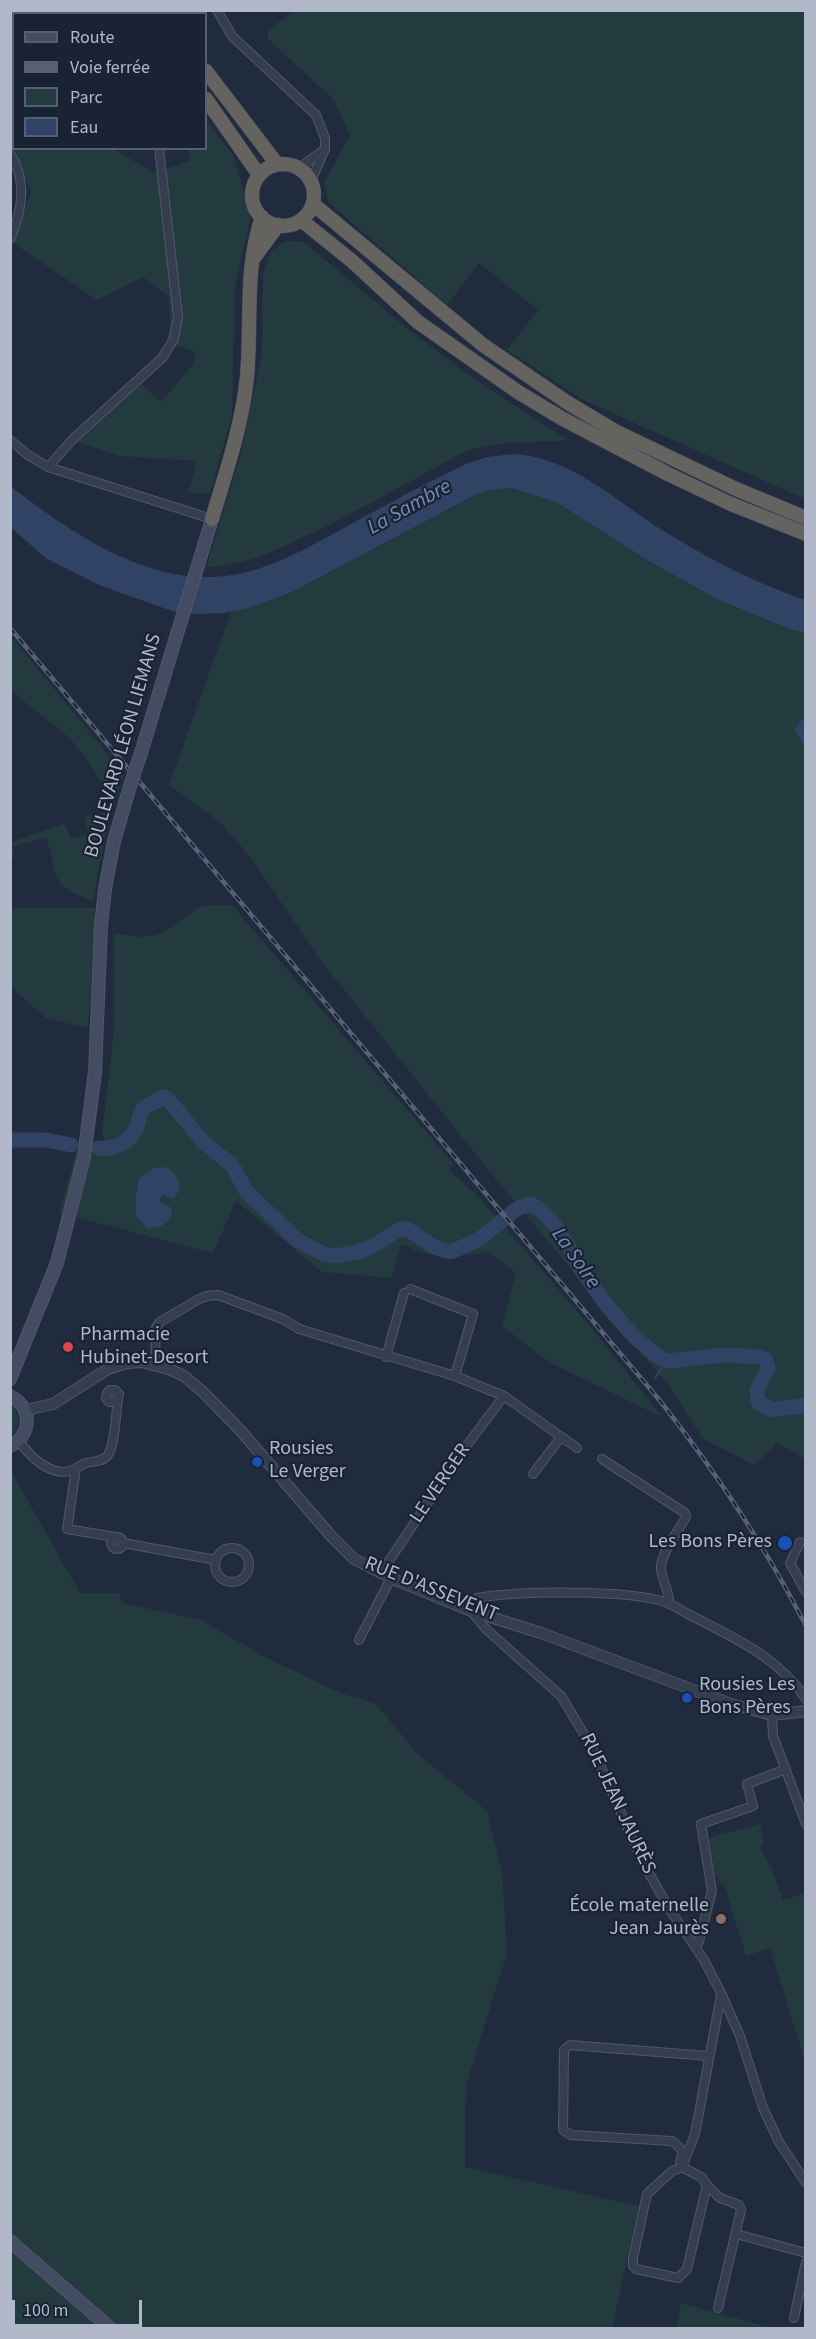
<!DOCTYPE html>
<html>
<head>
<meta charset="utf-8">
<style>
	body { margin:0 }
	#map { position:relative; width:816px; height:2339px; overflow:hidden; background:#212b3e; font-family:"Source Sans 3",sans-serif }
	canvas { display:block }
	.frame { position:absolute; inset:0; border:12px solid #b1b8ca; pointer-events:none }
	.legend { position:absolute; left:12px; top:12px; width:195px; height:138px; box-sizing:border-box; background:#1a2333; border:2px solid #565f6f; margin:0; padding:8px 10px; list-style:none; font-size:18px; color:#b1b8ca }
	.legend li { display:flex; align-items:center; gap:12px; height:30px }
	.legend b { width:30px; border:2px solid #565f6f }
	.scale { position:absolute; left:12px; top:2300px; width:130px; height:27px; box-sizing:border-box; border:3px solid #b1b8ca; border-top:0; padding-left:8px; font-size:18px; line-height:21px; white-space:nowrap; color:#b1b8ca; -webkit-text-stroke:4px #1a2333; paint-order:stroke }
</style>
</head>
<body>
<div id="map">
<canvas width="816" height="2339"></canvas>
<div class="frame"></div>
<ul class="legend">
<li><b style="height:8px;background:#434c62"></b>Route</li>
<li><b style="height:8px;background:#576176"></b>Voie ferrée</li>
<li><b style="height:16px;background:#233a3f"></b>Parc</li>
<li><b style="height:16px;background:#314365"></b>Eau</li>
</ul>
<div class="scale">100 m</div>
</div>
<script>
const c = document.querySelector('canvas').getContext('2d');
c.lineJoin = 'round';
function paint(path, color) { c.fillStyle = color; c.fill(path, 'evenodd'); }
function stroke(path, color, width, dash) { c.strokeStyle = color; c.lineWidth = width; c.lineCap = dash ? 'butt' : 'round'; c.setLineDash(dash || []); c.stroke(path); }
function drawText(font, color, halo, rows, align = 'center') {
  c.font = font + ' "Source Sans 3",sans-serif'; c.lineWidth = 4.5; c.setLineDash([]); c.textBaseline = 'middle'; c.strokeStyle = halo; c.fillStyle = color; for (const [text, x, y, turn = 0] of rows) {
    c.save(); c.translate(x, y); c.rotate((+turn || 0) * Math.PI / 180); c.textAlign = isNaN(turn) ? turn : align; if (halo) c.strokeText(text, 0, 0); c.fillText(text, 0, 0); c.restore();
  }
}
const green = new Path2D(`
	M 11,10 L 110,10 L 112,13 L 14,14 L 13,147 L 10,139 Z
	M 294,11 L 805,11 L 805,499 L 583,400 L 507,350 L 538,310 L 479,263 L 447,305 L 328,202 L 324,183 L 350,135 L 333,99 L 268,39 L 268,30 Z
	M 206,121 L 233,155 L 251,216 L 235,287 L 232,414 L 210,493 L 188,493 L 197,461 L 119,456 L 77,442 L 141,384 L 161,402 L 193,364 L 195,352 L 167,341 L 170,324 L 169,297 L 143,277 L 97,300 L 13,243 L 31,192 L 14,149 L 114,149 L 154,173 L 190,161 L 188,149 L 206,148 Z
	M 285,241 L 304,242 L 409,330 L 476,380 L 568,440 C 531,444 496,439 460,454 C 412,480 364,508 314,532 C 279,549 246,566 206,567 L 241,454 L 262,353 L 263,274 L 270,252 Z
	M 511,488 L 556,502 L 652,563 L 717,599 L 789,629 L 805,633 L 805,1459 L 777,1443 L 754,1465 L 703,1439 L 669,1386 L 485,1166 L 321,961 L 251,858 L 220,822 L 169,785 L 231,612 L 246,609 L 290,593 L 475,495 L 486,491 Z
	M 11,636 L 124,774 L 105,835 L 93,901 C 46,884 60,877 46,837 L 13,847 L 14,858 L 11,861 L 11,842 L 64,824 L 71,838 L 89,834 L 84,817 L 107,812 L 110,796 C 96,772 80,746 58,728 C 40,714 27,706 11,689 Z
	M 232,905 L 453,1163 L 449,1170 L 479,1197 L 595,1332 L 662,1417 L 550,1363 L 502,1326 L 516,1273 L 489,1252 C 454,1257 434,1260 401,1244 L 391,1278 L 322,1272 L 236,1201 L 213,1253 L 59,1213 L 77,1149 L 111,1154 L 102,1134 L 114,1030 L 114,933 L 140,937 L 156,935 L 176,925 L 200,906 Z
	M 11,908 L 96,908 L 88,1028 L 46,1018 L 11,987 Z
	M 11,1404 C 21,1414 21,1427 11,1436 Z
	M 10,1469 L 80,1593 L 119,1593 L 122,1603 L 201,1620 L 265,1657 L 340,1693 L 375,1703 L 418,1754 L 487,1811 L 502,1871 L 507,1953 L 466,2086 L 465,2167 L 639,2206 L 612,2328 L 11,2328 Z
	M 760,1824 L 764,1844 L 760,1847 L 771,1866 L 783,1900 L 805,1893 L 805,2062 L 770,1948 L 746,1956 L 725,1888 L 711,1869 L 708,1838 Z
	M 681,2303 L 772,2328 L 677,2328 Z`);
const water = new Path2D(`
	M 513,454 C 572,457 614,500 662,530 C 707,558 755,583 805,600 L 805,633 L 789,629 L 717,599 L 652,563 L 556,502 L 511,488 L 486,491 L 475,495 L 290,593 L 246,609 L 225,613 L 194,614 L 172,611 L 99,585 L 47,559 L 11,528 L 10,486 C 68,530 138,580 214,577 C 264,575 311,546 353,523 C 390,503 428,482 466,464 L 487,457 Z
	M 805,716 L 805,750 L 795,729 Z
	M 163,1167 C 175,1169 177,1177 180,1188 L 174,1199 L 162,1194 L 159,1202 L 172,1208 L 171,1218 L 161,1227 L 147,1228 L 136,1216 L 136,1197 L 139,1178 L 153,1168 Z`);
const stream = new Path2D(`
	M 655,1378 L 667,1361`);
const river = new Path2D(`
	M 10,1140 L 46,1140 L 71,1145
	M 99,1148 C 115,1150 130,1142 137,1127 C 139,1121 140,1114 143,1108 L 164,1097 L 169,1100 L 203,1142 L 232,1165 L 246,1191 L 297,1240 L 324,1254 L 335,1256 L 358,1252 L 373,1246 L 400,1229 L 407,1229 L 436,1248 L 451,1252 L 478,1240 L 518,1208 L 531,1204 C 554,1215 569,1249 582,1270 C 599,1297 638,1348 667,1361 L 724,1355 L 760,1357 L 765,1359 L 768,1368 L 757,1390 L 758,1402 L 771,1410 L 806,1405`);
const minor = new Path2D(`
	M 120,10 L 122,14
	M 217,10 L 232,36 L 316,115 L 325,138 L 325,149 L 311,181
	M 10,154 C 28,181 22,212 10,239
	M 299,168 L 325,149
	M 10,440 L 28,455 L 48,467 L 212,519
	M 48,467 L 73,439 L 162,358 L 174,339 L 178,317 L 159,148
	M 410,1289 L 473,1314 L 455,1376
	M 386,1357 L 404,1293
	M 156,1364 L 155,1329 L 160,1322 L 199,1299 L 207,1296 L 218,1295 L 283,1319 L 299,1329 L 455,1376 L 504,1396 L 461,1453 L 381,1573
	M 504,1396 L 577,1448
	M 19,1441 C 29,1455 49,1476 69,1471 C 75,1470 80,1465 86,1463 C 94,1461 103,1462 108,1455 C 115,1445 116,1412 118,1399 L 119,1394 L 115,1390 L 110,1390 L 107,1393 L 106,1398 L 109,1402 L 114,1402 L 118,1399
	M 602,1459 L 685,1513 L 686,1517 C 679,1530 661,1553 661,1567 C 660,1578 670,1590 669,1604
	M 76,1468 L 67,1529 L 115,1537
	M 533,1474 L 561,1437
	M111 1543a6 6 0 1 1 12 0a6 6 0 1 1-12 0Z
	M 800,1542 L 790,1563 L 806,1592
	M 123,1543 L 216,1560
	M215 1565a17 17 0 1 1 34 0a17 17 0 1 1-34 0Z
	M 359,1640 L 391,1578
	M 806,1699 C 778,1656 732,1637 688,1614 C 682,1611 675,1606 668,1603 C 629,1589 519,1591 477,1598 L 471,1611 L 487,1630 L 561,1696 L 593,1749 L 642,1861 L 670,1910 L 704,1960 L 721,1993 L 740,2036 L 763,2108 L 779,2142 L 806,2183
	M 772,1715 L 773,1736 L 806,1824
	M 696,1948 L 699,1941 L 712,1891 L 701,1824 L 753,1806 L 747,1784 L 786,1769
	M 680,2161 C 685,2152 680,2147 672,2141 L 571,2135 L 563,2130 L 564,2050 L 570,2045 L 708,2056
	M 682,2167 L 701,2177 L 707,2185 L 687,2269 L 678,2278 L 636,2269 L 633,2266 L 633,2258 L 647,2194 L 672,2171 L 682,2167 L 695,2134 L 721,1995
	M 707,2185 L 720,2198 L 739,2205 L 741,2210 L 718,2308
	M 736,2234 L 806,2253
	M 794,2318 L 806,2262`);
const tertiary = new Path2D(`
	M 26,1410 L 53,1404 L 108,1369 L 127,1363 L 141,1362 L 169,1369 L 184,1376 L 203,1392 L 241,1431 L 331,1536 L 354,1559 L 391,1578 L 471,1611 L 541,1633 L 734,1705 L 772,1715 L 806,1711`);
const secondary = new Path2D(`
	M 140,756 L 212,519
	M 10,1379 L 57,1263 L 84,1157 L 95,1072 L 101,926 L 105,889 L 114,841 L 131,783
	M 10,1396 C 33,1407 32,1435 10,1446
	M 10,2241 L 110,2328`);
const trunk = new Path2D(`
	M 143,10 L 145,14
	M 164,10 L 166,14
	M 206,71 L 277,164
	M 206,99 L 259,175
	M252 195a31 31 0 1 1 62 0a31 31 0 1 1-62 0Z
	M 313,204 L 483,345 L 568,403 L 615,431 L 736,489 L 806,518
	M 301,220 L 352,261 L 418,322 L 518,392 L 563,419 L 668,474 L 731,504 L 806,534
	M 253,259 L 278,225
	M 212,519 C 226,472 242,426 247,377 C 252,322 244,270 262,217`);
const rail = new Path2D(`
	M 10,628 L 661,1402 C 716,1472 765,1546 806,1626`);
const secondaryBridge = new Path2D(`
	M 131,783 L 140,756`);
const markers = [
	[68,1347,6,"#e0444e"],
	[257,1462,6,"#1a4fb4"],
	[785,1543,8,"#1a4fb4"],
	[687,1698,6,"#1a4fb4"],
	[721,1919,6,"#8d6e63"]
];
const streetNames = [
	["BOULEVARD LÉON LIEMANS",124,746,-74],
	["LE VERGER",441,1484,-56],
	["RUE D'ASSEVENT",431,1590,22],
	["RUE JEAN JAURÈS",617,1804,65]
];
const poiNames = [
	["Pharmacie",80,1336],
	["Hubinet-Desort",80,1359],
	["Rousies",269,1450],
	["Le Verger",269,1473],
	["Les Bons Pères",772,1543,"right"],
	["Rousies Les",699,1686],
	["Bons Pères",699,1709],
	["École maternelle",709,1907,"right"],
	["Jean Jaurès",709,1930,"right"]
];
const waterNames = [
	["La Sambre",410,508,-29],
	["La Solre",575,1259,55]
];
paint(green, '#233a3f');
paint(water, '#314365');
stroke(stream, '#314365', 2);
stroke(river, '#314365', 15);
stroke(minor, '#505869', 10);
stroke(tertiary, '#505869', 12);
stroke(secondary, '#505869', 14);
stroke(trunk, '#404859', 15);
stroke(minor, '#353e4e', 8);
stroke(tertiary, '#353e4e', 10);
stroke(secondary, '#434c62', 12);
stroke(trunk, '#646360', 14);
stroke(rail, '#576176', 4.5);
stroke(rail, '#1a2333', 2, [7]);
stroke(secondaryBridge, '#505869', 14, []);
stroke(secondaryBridge, '#434c62', 12);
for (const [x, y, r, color] of markers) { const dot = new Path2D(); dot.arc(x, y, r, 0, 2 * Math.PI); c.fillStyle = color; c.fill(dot); stroke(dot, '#1a2333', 2); }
drawText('20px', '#b1b8ca', '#1a2333', streetNames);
drawText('20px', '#b1b8ca', '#1a2333', poiNames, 'left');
drawText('italic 21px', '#758cb4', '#1a2333', waterNames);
</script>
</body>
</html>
